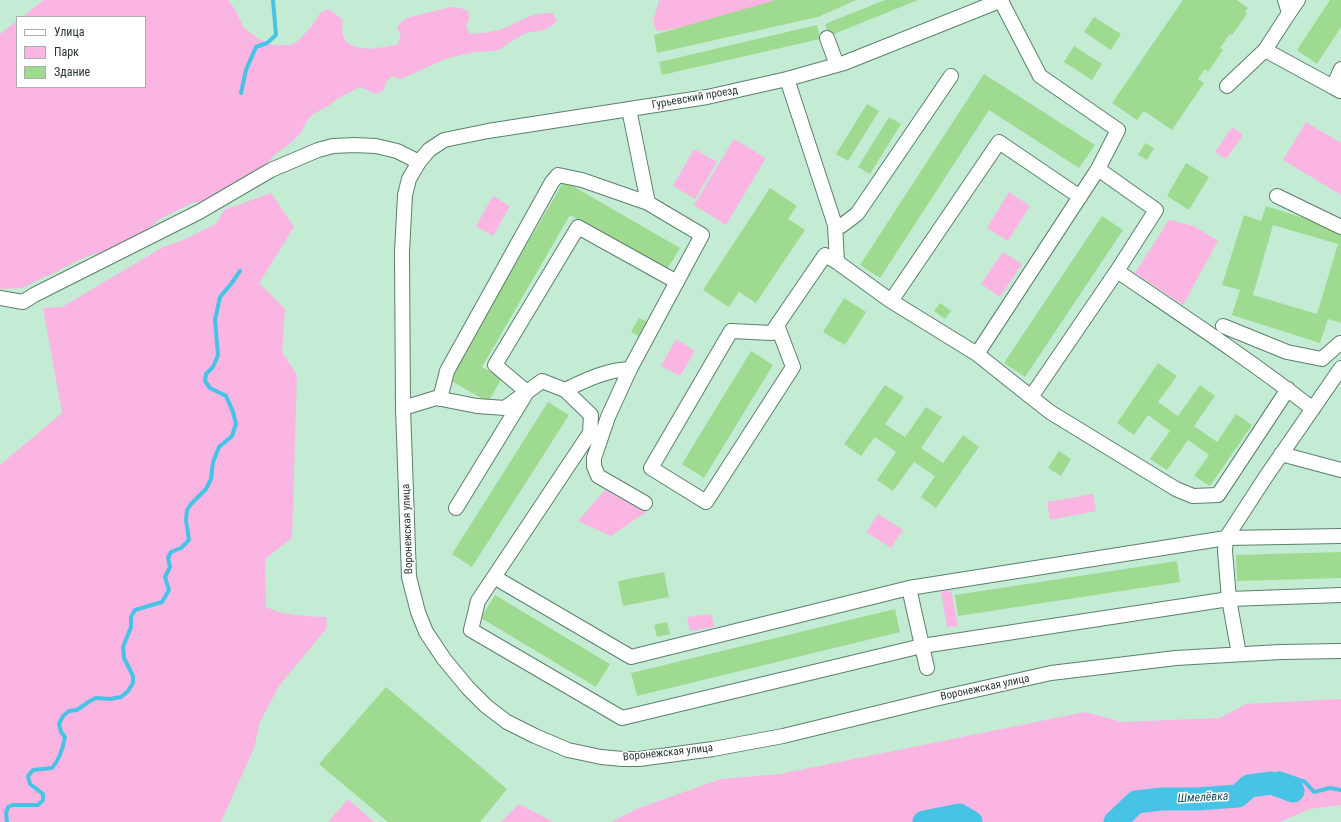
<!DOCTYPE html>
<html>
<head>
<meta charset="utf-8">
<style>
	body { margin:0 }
	#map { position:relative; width:1341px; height:822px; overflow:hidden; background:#c4ecd5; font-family:"Roboto Condensed",sans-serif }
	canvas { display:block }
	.legend { position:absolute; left:16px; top:16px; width:130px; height:72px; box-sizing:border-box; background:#fff; border:1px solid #a9afab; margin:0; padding:5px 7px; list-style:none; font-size:12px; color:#27372e }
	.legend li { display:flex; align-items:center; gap:8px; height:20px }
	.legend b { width:20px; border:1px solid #a9afab }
</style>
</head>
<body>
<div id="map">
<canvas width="1341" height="822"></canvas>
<ul class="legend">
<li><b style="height:5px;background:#fff"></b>Улица</li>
<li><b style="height:11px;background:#fab5e2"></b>Парк</li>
<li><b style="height:11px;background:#9eda90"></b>Здание</li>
</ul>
</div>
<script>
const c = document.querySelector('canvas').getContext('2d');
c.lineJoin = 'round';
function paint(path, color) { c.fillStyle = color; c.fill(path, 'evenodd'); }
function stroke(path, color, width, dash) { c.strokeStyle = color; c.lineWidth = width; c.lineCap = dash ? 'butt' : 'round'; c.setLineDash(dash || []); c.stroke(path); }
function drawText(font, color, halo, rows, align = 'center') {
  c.font = font + ' "Roboto Condensed",sans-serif'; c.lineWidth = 3; c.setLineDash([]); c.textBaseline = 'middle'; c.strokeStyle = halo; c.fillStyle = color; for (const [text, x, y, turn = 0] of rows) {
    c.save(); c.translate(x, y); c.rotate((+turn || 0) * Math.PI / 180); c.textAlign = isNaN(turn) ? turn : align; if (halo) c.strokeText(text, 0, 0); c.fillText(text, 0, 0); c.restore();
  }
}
const green = new Path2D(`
	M 44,0 L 228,0 L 236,11 L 243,27 L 257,38 L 273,45 L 291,45 L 299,40 L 311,27 L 321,12 L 329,9 L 342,19 C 343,25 341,34 344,38 C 352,54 385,48 398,44 L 401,36 L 397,28 L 402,21 L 410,17 L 451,7 L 460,8 L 468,11 L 469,19 L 466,27 L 471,34 C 482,33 494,32 505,28 C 522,20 533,12 552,13 L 557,20 L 552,26 L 544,30 L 526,33 L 507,44 L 501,49 L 492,51 L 475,52 L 448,58 L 401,79 L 392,76 L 386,82 L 384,90 L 376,94 L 360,87 L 337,99 L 330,105 L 315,113 L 308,119 L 300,134 L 287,146 L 273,156 L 268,163 L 245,176 L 239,182 L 223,191 L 202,201 L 192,203 L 158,220 L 148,230 L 100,253 L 91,255 L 75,262 L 52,274 L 44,277 L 29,285 L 21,288 L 0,289 L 0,34 L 17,21 L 17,87 L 145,87 L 145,17 L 22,17 Z
	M 659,0 L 831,0 L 697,25 L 658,31 L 654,26 L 654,19 Z
	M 1306,122 L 1341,143 L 1341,195 L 1283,160 Z
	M 1232,127 L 1243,135 L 1226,159 L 1215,152 Z
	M 734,139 L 766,158 L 726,225 L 694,205 Z
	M 694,149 L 717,162 L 695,199 L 673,186 Z
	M 1009,192 L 1030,206 L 1008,241 L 987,228 Z
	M 271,193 L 294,227 L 259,283 L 285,309 L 282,352 L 297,375 L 292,538 L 265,559 L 266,607 C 285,616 305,616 326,617 L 327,628 L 279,686 L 260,722 L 254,748 L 221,822 L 0,822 L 0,465 L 62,413 L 43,308 L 62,307 L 163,247 L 183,240 L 216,224 L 224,210 Z
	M 493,196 L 510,206 L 493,236 L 476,226 Z
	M 1169,220 L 1194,226 L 1218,241 L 1183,305 L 1135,273 Z
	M 1003,252 L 1022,264 L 1000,297 L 981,284 Z
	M 676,339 L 695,351 L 680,376 L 661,366 Z
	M 605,490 L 646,512 L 611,536 L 578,521 Z
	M 1093,494 L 1096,511 L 1050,520 L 1047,502 Z
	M 878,514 L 903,530 L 891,548 L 866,532 Z
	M 951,590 L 958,626 L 947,627 L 941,592 Z
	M 712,614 L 714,627 L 690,631 L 687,617 Z
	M 1341,699 L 1341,805 L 1310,809 L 1280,822 L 611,822 L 639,808 L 721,779 L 780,774 L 1085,712 L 1122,722 L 1220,718 L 1246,704 Z
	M 348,799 L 374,822 L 328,822 Z
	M 519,804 L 553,822 L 501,822 Z`);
const stream = new Path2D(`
	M 241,93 L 246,70 L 256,47 L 267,43 L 276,35 L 273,0
	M 1272,783 L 1279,773 L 1305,782 L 1314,792 L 1330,788 L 1341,790
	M 7,822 L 6,813 L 8,807 L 13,805 L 38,805 L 43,800 L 43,794 L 30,784 L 28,776 L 33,770 L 52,768 C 59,760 63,748 65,737 L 61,732 L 59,724 L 63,716 L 69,711 L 77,710 L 90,701 L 96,698 L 110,699 L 121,697 L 128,691 L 133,683 L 133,676 L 124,658 L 123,647 L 131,627 L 131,617 L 135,610 L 162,602 L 169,590 L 165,577 L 170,567 L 168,558 L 171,552 L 181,548 L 189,540 L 186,520 L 187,510 L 191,504 L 206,489 L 211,479 L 213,462 L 219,447 L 232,436 L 236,424 L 233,412 L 226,396 L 210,388 L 205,381 L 206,374 L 213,367 L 218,355 L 215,320 L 220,297 L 231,284 L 240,271`);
const river = new Path2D(`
	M 924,822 L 959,815 L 971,822
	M 1115,822 L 1136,802 L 1162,799 L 1197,799 L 1238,796 L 1249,786 L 1272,783 L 1293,791`);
const building = new Path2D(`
	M 776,0 L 856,0 L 818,17 L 657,53 L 654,35 Z
	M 885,0 L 918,0 L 829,36 L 825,24 Z
	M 1183,0 L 1237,0 L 1248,8 L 1245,12 L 1247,14 L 1232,35 L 1230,34 L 1220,48 L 1223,50 L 1208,72 L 1205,69 L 1198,79 L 1204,83 L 1172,130 L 1144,111 L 1137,120 L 1112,103 Z
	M 1330,0 L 1341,0 L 1341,27 L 1317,64 L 1297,50 Z
	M 1094,17 L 1121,34 L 1111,50 L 1084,32 Z
	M 817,25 L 820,39 L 662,75 L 659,62 Z
	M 1074,46 L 1102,64 L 1092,80 L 1064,62 Z
	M 984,74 L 1095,145 L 1079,168 L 989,110 L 880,278 L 860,265 Z
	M 867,104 L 879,111 L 848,161 L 836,154 Z
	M 889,117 L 901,124 L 870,174 L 858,167 Z
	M 1145,143 L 1154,148 L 1147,160 L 1138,155 Z
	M 1186,163 L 1209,177 L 1189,210 L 1167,196 Z
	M 564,181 L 680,248 L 666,271 L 570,215 L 482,367 L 502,378 L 488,402 L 448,379 Z
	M 770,188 L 797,206 L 788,219 L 805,230 L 756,303 L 739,292 L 729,307 L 703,290 Z
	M 1266,206 L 1341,230 L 1341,323 L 1328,319 L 1320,343 L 1232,315 L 1240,290 L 1222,285 L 1244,215 L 1261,221 ZM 1273,225 L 1338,244 L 1317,314 L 1253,295 Z
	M 1102,216 L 1123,230 L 1025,377 L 1004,363 Z
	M 844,298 L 866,312 L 845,345 L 823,332 Z
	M 940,303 L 951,311 L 945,319 L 934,311 Z
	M 639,318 L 650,323 L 642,338 L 631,332 Z
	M 751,351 L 773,365 L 704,478 L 682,464 Z
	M 1158,363 L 1177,376 L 1158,402 L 1178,416 L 1200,385 L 1215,396 L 1194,426 L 1217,442 L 1236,414 L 1252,425 L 1210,486 L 1194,476 L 1209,455 L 1188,440 L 1167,470 L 1150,459 L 1170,431 L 1148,415 L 1134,435 L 1117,423 Z
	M 885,385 L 904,397 L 885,424 L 905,437 L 926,407 L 942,417 L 921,448 L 943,463 L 963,435 L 979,447 L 936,508 L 921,497 L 935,476 L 914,462 L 893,491 L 877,480 L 896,452 L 875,437 L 861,456 L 844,444 Z
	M 548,402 L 569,415 L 472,567 L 452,554 Z
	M 1059,451 L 1071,459 L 1061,476 L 1048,468 Z
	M 1341,552 L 1341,578 L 1237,581 L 1236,555 Z
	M 1177,561 L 1180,582 L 958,616 L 955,595 Z
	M 664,572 L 669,597 L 623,606 L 618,581 Z
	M 495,595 L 610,664 L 596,687 L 481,618 Z
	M 895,609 L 900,632 L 637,696 L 631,673 Z
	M 667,622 L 670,634 L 657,637 L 654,625 Z
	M 386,687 L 507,789 L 480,822 L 388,822 L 319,764 Z`);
const minor = new Path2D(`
	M 1002,0 L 844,63 L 787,79 L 707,97 L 488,131 L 444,140 L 429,150 L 419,162 L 409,179 L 405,195 L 402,252 L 403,408 L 409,577 L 418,612 L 426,632 L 444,659 L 468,688 L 486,706 L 507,722 L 535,736 L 568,750 L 601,757 L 623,759 L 639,759 L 713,749 L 783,736 L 935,699 L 1051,673 L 1176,658 L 1280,652 L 1341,651
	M 1285,0 L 1289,13 L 1265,50 L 1333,87
	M 1001,1 L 1040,76 L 1118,130 L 1098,169 L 1156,210 L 1117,271 C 1183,316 1250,360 1313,409
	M 1289,13 L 1298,0
	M 827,38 L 837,65
	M 787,79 L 835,225 L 837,262 L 891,301 L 977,354 L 1098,169
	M 1227,86 L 1265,50
	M 1340,91 L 1333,87 L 1341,69
	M 1277,196 L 1341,227
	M 835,225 L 841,226 L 857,214 L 951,76
	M 0,298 L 23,302 L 34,295 L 199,212 L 271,170 L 318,150 L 333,146 L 354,145 L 376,146 L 397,151 L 419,162
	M 891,301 L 999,142 L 1080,197
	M 777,325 L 793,367 L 706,502 L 651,468 L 731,331 L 772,333 L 777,325 L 825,255 L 837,262
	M 1223,326 L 1287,352 L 1322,359 L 1340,343
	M 977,354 L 1031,397 L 1117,271
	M 630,369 L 608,417 L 594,458 L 594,466 L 598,476 L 645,503
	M 565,390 C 586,380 606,370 630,369 L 702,235 L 648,203 L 629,109
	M 1031,397 L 1050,412 L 1176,489 L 1193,496 L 1218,495 L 1288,389
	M 440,399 L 447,371 L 552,182 L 558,175 L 582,180 L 648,203
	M 403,408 L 436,398 L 477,406 L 505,408 L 542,381 L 565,390 L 591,415 L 590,433 L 478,601 L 471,630 L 622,718 L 922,646 L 1229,599 L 1341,595
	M 1281,454 L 1341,470
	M 456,508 L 527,392 L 495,365 L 578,227 L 677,282
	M 494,577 L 631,657 L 909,588 L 1226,538 L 1341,536
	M 909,588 L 927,668
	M 1239,654 L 1229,599 L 1225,551 L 1226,538 L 1267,475 L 1341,368`);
const streetNames = [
	["Гурьевский проезд",695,98,-10],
	["Воронежская улица",408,529,-92],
	["Воронежская улица",985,688,-12],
	["Воронежская улица",668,753,-6]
];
const waterNames = [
	["Шмелёвка",1203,798,-3]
];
paint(green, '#fab5e2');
stroke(stream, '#46c3e5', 4);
stroke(river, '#46c3e5', 23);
paint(building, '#9eda90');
stroke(minor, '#5b806c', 16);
stroke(minor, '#fff', 14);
drawText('11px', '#27372e', '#fff', streetNames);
drawText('italic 12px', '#1b4f5e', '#fff', waterNames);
</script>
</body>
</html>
